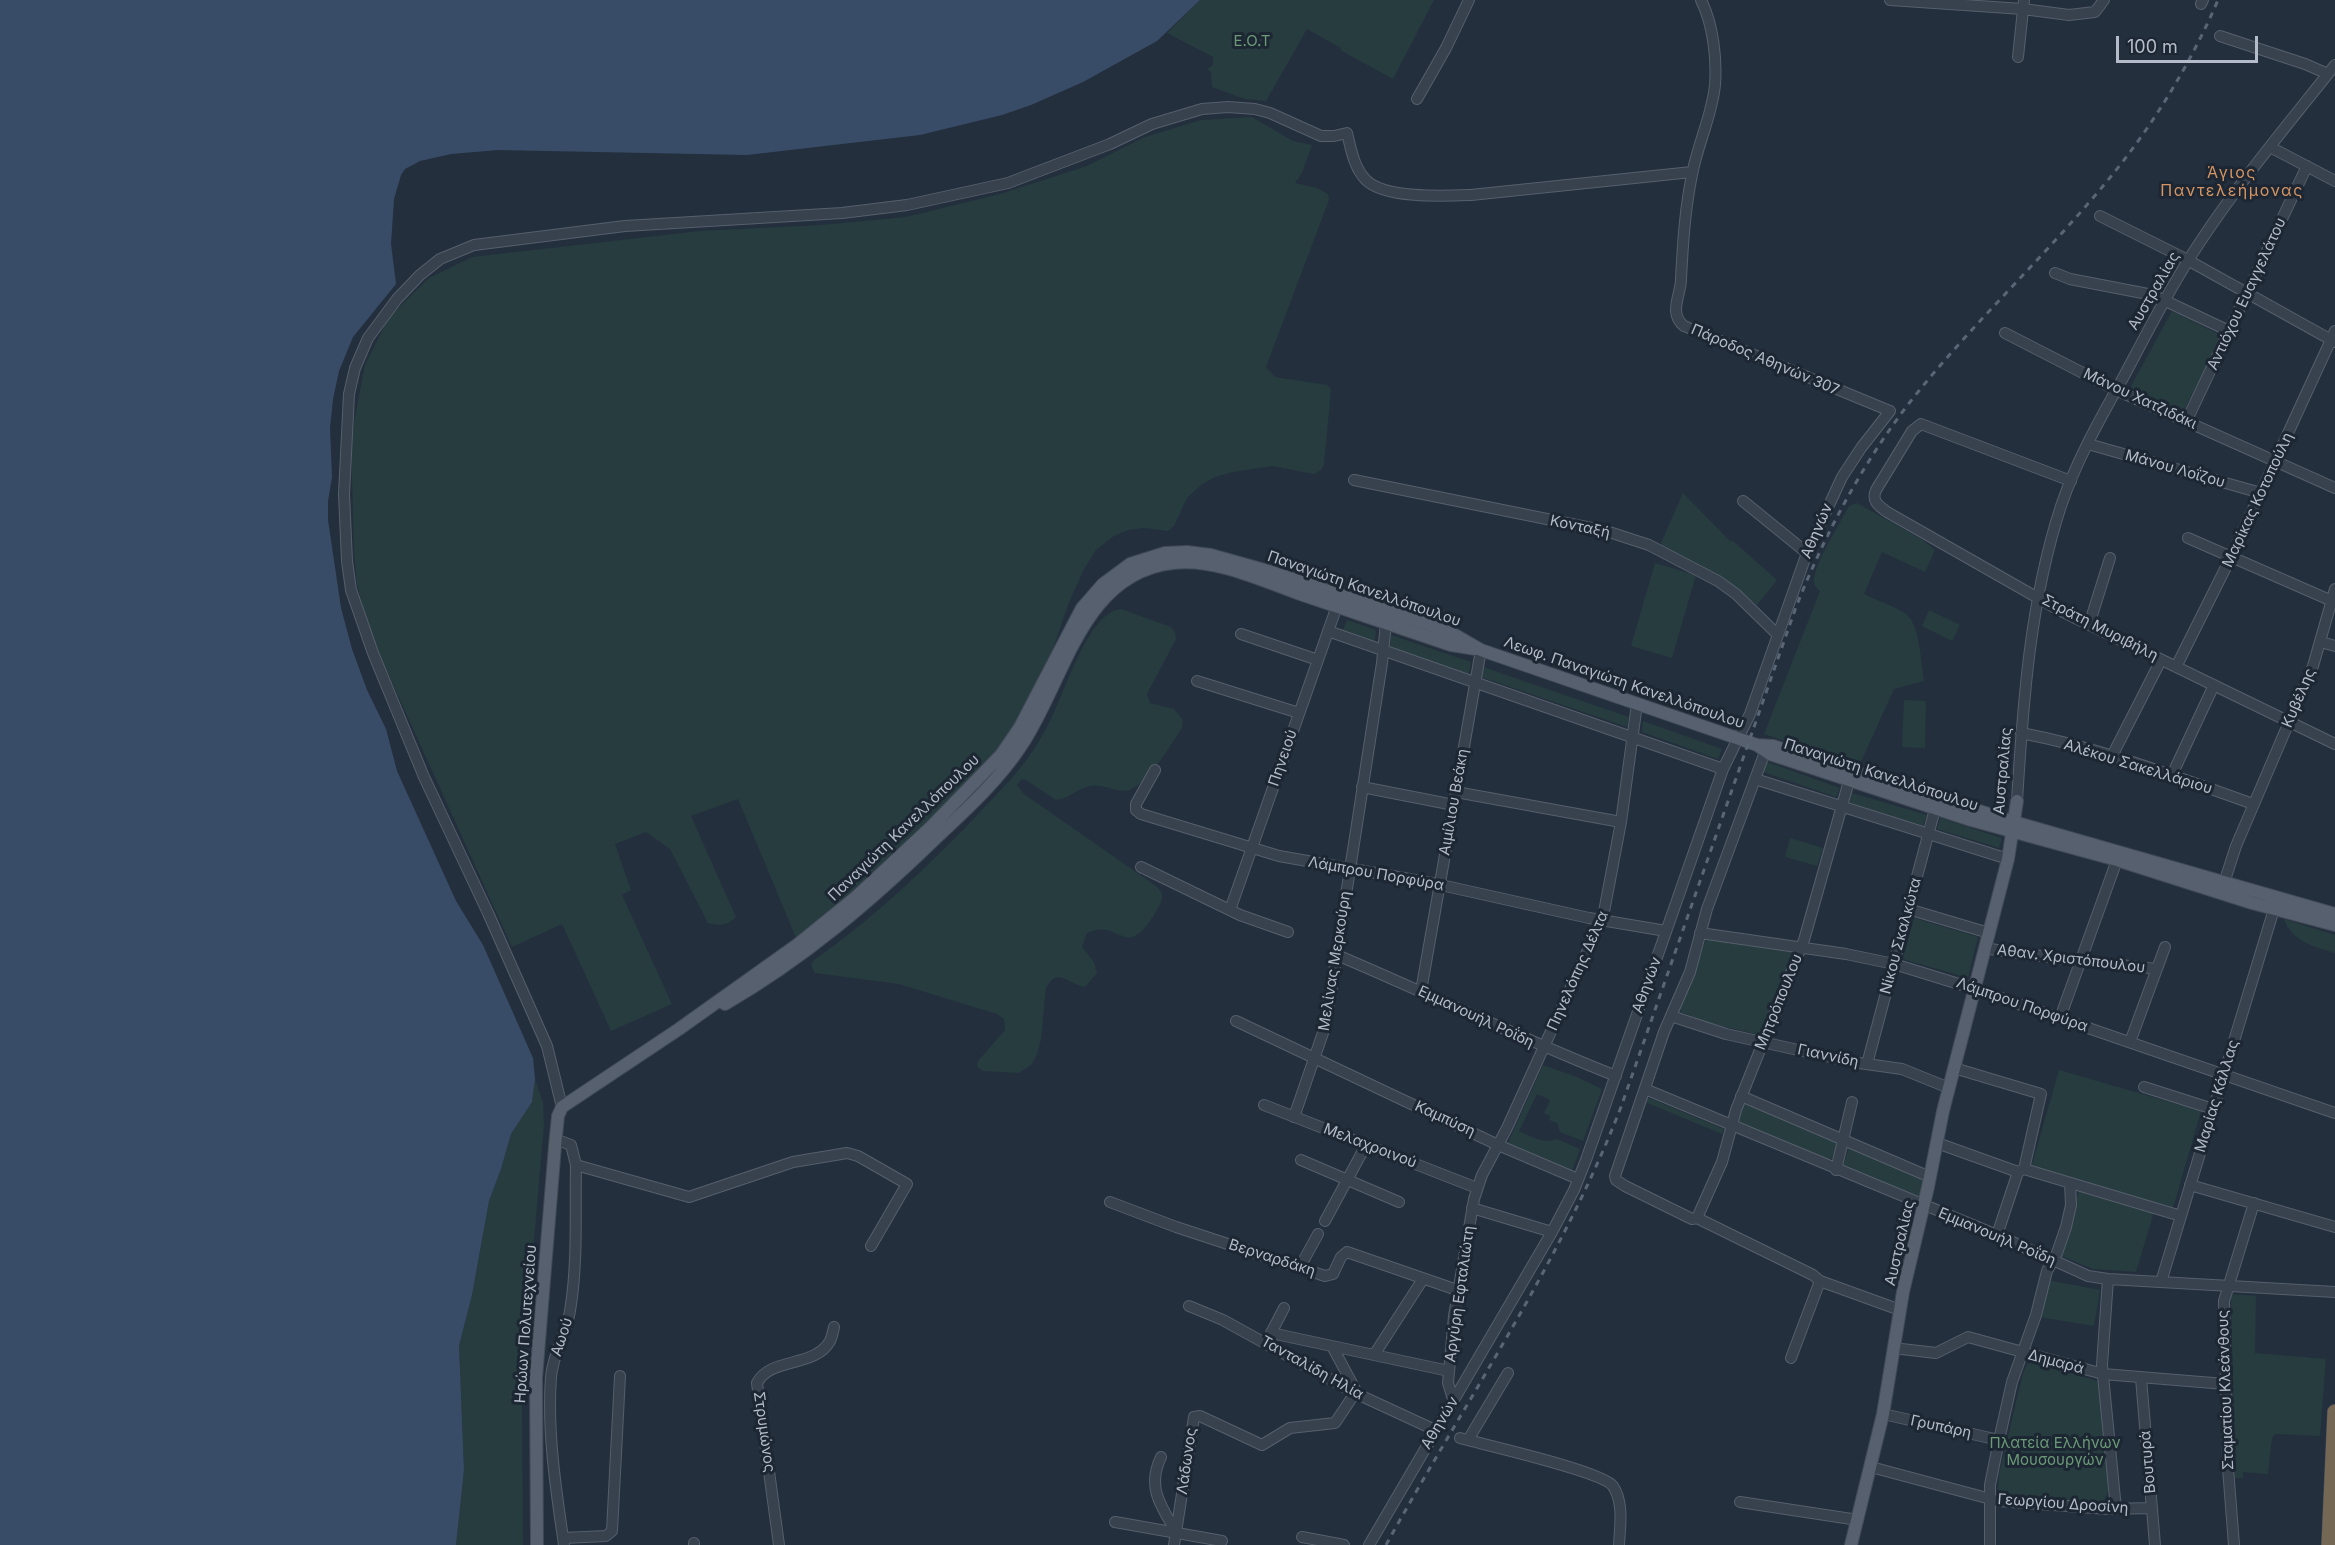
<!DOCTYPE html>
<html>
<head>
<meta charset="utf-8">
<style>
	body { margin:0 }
	#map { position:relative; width:2335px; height:1545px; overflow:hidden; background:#242f3e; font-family:Inter,sans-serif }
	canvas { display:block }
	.scale { position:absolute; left:2116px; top:36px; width:142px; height:27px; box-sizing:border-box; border:3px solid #b4bcc9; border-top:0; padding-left:8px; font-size:18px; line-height:21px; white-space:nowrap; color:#b4bcc9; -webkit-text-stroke:4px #1d2633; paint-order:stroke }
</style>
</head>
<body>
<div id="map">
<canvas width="2335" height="1545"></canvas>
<div class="scale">100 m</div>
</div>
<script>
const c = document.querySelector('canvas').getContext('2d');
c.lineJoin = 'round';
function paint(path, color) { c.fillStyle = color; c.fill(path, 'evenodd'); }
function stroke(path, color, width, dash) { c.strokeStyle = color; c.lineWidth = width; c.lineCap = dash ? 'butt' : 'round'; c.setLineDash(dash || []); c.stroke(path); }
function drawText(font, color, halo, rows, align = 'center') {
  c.font = font + ' Inter,sans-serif'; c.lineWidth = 6; c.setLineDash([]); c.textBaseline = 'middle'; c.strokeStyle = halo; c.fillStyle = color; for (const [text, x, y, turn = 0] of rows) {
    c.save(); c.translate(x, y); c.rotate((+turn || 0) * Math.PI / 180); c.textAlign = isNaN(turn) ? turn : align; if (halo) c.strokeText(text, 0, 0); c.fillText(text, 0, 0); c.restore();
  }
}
const green = new Path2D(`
	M 1200,0 L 1434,0 L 1393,79 L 1340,50 L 1341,48 L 1307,29 L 1266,101 L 1245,99 L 1212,87 L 1211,72 L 1207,69 L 1213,65 L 1213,57 L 1167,33 Z
	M 1252,117 L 1293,141 L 1312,145 L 1302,173 L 1295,183 L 1317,188 L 1328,194 L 1329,200 L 1266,367 L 1275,377 L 1327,385 L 1331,389 L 1324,465 L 1321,470 L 1314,474 L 1272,466 L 1233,472 L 1215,477 L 1201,485 L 1187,498 L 1174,526 L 1168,531 L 1144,528 L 1128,530 L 1114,536 L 1096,550 L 1084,569 L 1068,605 L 1052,652 L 1018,718 L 1002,744 L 979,771 L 890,861 L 797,940 L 738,799 L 691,816 L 736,917 C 727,926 720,926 708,923 L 670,849 L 646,832 L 615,844 L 631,890 L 622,895 L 672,1004 L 611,1031 L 562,924 L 512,947 L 376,647 L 366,621 L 357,584 L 354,552 L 351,437 L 365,365 L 389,317 L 429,278 L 472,257 L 700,231 L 821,225 L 906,217 L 1000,194 L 1087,166 L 1145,137 L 1201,120 Z
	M 2172,311 L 2222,336 L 2183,412 L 2130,388 Z
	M 1683,493 L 1731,542 L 1732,540 L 1777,580 L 1757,605 L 1725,579 L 1659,547 Z
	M 1857,503 L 1921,539 L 1935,550 L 1925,572 L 1882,552 L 1864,594 C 1877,601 1893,605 1906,614 C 1920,624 1921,664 1924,681 L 1894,689 L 1859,766 L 1764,734 L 1820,591 C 1816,588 1813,584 1814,579 C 1816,561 1840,523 1849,506 Z
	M 1655,563 L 1696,575 L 1672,658 L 1631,646 Z
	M 1121,609 L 1171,627 L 1175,632 L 1176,639 L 1147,694 L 1150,703 L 1174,709 L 1183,720 L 1182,728 C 1171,744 1144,792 1123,791 C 1112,790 1101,784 1090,786 C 1078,788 1069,799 1056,800 L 1026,780 L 1022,779 L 1017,785 L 1024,794 L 1156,886 C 1163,893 1164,897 1159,906 C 1125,968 1122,916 1087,933 L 1082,947 L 1094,962 L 1097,973 L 1085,987 C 1067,984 1058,966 1046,988 L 1041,1039 L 1037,1054 L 1032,1064 L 1019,1073 L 983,1071 L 977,1067 L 978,1061 L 1005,1030 L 1004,1019 L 997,1014 L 899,984 L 815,973 L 811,965 L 814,960 C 875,917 930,865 981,811 C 1001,790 1024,767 1039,741 C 1051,722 1059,700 1068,679 C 1077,658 1096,611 1121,609 Z
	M 1929,610 L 1960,625 L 1952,641 L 1922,626 Z
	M 1347,620 L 1376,630 L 1375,641 L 1343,630 Z
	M 1391,635 L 1471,662 L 1469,674 L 1390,647 Z
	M 1483,667 L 1629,717 L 1627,727 L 1481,677 Z
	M 1904,700 L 1926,701 L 1925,748 L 1902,747 Z
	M 1643,721 L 1722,749 L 1718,759 L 1642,732 Z
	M 1767,762 L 1840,788 L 1836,797 L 1763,772 Z
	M 1852,793 L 1927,815 L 1923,826 L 1850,803 Z
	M 1940,818 L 2002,838 L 1999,848 L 1937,829 Z
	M 1790,838 L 1823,848 L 1817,866 L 1785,857 Z
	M 1914,918 L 1978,937 L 1968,978 L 1903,959 Z
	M 2284,919 L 2335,935 L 2335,953 C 2315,947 2292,942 2284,919 Z
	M 1706,940 L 1716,940 L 1792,952 L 1760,1035 L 1709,1023 L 1681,1012 L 1680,1005 Z
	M 1543,1065 L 1577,1077 L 1602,1089 L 1583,1141 L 1560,1132 L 1557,1123 L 1549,1120 L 1550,1116 L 1544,1113 L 1550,1100 L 1537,1094 L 1519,1131 C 1531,1137 1544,1144 1557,1139 L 1580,1149 L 1572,1171 L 1507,1145 Z
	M 2059,1070 L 2201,1111 L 2173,1208 L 2031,1168 Z
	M 535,1079 L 543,1102 L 544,1125 L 524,1354 L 522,1408 L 523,1545 L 456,1545 L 464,1470 L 459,1346 L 472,1295 L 489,1201 L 501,1169 L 511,1134 L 532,1102 Z
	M 1647,1097 L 1724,1129 L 1722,1134 L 1645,1102 Z
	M 1744,1102 L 1838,1143 L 1833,1157 L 1829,1160 L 1737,1122 Z
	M 1849,1148 L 1924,1179 L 1920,1198 L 1843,1166 Z
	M 2079,1190 L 2154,1212 L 2136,1272 L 2093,1269 L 2061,1256 Z
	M 2047,1280 L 2100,1290 L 2094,1326 L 2040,1317 Z
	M 2231,1294 L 2256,1296 L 2255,1353 L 2326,1359 L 2320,1436 L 2275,1434 L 2272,1438 L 2268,1474 L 2243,1472 L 2243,1478 L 2235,1478 Z
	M 2032,1361 L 2100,1382 L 2109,1489 L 2104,1501 C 2079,1501 2016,1504 1998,1491 L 1999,1474 L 2023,1373 L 2028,1363 Z`);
const water = new Path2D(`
	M 0,0 L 1200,0 L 1157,41 L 1083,82 L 1031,105 L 1002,115 L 920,135 L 747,155 L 498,150 L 451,154 L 420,161 L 405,169 L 401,175 L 394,199 L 391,244 L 396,284 L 353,337 L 339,371 L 333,399 L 330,428 L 332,477 L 328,501 L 328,520 L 341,608 L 352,649 L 367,690 L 386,729 L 397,771 L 456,901 L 483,945 L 533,1058 L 535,1079 L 532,1102 L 511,1134 L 501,1169 L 489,1201 L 472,1295 L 459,1346 L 464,1470 L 456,1545 L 0,1545 Z`);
const minor = new Path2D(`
	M 1890,0 L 2023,9 L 2069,15 L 2095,12 L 2104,0
	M 2201,4 L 2203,0
	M 2220,36 L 2305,64 L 2328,74
	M 2018,57 L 2024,0
	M 1417,99 L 1446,48 L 1469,0
	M 2270,147 L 2335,181
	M 2100,216 L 2184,258 L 2335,342
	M 2055,273 L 2070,279 L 2153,295 L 2229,331
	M 2005,333 L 2116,390 L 2335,488
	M 2186,422 L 2307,166
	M 2088,444 L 2261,493
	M 1354,480 L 1606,531 L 1649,545 L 1718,581 L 1736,594 L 1778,635
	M 2071,481 L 1921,424 L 1912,431 L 1876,490 C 1871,501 1879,506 1887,512 L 2059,610 L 2335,744
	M 1743,501 L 1807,553
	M 2188,538 L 2332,601
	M 2089,625 L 2110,558
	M 1328,631 L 1723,769
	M 1241,634 L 1318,660
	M 2321,642 L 2335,646
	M 2176,667 L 2231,557 L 2335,331
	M 1197,681 L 1299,713
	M 2021,733 C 2101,748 2177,777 2253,804
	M 1765,752 L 1707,909 L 1690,972 L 1664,1032 L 1615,1176 L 1616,1180 L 1625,1186 L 1692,1219 L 1697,1218 L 1813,1275 L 1820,1281
	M 2112,756 L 2161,660
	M 1155,770 L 1136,804 L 1136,810 L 1141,814 L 1279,856 L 1432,883 L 1589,918 L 1666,931
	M 2172,775 L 2214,685
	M 1755,779 L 2008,859
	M 1362,787 L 1454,805
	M 1456,792 L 1621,822
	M 2017,801 C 2023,702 2030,601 2061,506 C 2076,461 2101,417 2124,376 C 2148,331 2172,284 2200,242 C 2241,180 2289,123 2335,65
	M 1141,867 L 1240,915 L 1288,932
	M 2224,883 L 2236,846 L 2313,666 L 2335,589
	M 1908,909 L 1989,933
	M 1230,910 L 1337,606
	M 1700,933 L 1846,954 L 1894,964 L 1975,989 L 2335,1113
	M 1985,948 C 2042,958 2100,962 2157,969
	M 1337,955 C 1431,995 1522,1039 1616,1076
	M 1421,991 L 1481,650
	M 1671,1016 L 1726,1034 L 1852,1062 L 1902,1069 L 1949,1088
	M 2060,1018 L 2117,860
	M 1236,1021 L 1498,1145 L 1578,1179
	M 2130,1042 L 2165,947
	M 1867,1064 L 1935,809
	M 1954,1068 L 2041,1094 L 2024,1169 L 2018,1172 L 1997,1235
	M 2144,1087 L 2213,1109
	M 1645,1089 L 1997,1235 L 2075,1270 L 2088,1276 L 2108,1279 L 2335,1292
	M 1741,1096 L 1930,1177
	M 1264,1105 L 1477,1188
	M 562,1107 L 547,1046 L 488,913 L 424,777 L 373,653 L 351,590 L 347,561 L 344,494 L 349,394 L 355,368 L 368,338 L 397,299 L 420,275 L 440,259 L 474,245 L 625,226 L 842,213 L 907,205 L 1008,183 L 1110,144 L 1152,124 L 1202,109 L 1228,107 L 1255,109 L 1270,113 L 1321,136 L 1334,136 L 1347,133 C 1351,149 1354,168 1366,180 C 1385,199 1445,196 1471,195 L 1692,172
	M 1294,1117 L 1326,1024 L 1382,663 L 1386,623
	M 555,1139 L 571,1145 L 576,1165 C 575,1213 578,1263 570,1311 C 566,1334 553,1353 551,1377 C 547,1432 556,1490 564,1545
	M 1937,1143 L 2018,1172
	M 1301,1160 L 1399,1202
	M 576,1165 L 689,1197 L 793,1162 L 847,1153 L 858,1156 L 907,1184 L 871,1246
	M 2024,1169 L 2181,1216
	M 1836,1170 L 1852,1102
	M 2190,1185 L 2335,1227
	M 1110,1202 L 1176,1227 L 1325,1276 L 1333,1274 L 1341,1257 L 1347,1252 L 1457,1290
	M 1472,1208 L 1552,1232
	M 1697,1218 L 1722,1162 L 1736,1110 L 1804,940 L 1849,781
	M 1325,1221 L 1366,1145
	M 1300,1267 L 1318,1234
	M 2108,1279 L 2102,1365 L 2116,1509
	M 2161,1282 L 2274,909
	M 1189,1306 L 1223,1320 L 1355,1393 L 1435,1430
	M 1271,1333 L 1449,1371
	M 1269,1337 L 1284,1308
	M 1893,1348 L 1936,1353 L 1968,1337 L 2103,1374 L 2225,1384
	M 1374,1355 L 1423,1279
	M 1791,1358 L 1820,1281 L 1900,1310
	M 2141,1378 L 2155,1545
	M 1453,1399 L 1448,1383 L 1454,1316 L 1474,1199 L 1482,1175 L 1507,1128 L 1603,917 L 1621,822 L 1637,704
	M 1883,1414 L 1999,1440
	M 1460,1438 C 1485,1445 1602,1471 1613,1486 C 1624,1503 1620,1526 1619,1545
	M 1468,1440 L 1508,1373
	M 1161,1457 C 1146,1488 1162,1508 1177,1533
	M 1871,1467 L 1998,1501 L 2108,1509 L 2152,1508
	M 1740,1502 L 1858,1520
	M 1115,1522 L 1222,1541
	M 1302,1537 L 1344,1545
	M 563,1538 L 606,1536 L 612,1531 L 620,1376
	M 694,1545 L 694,1543
	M 779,1545 L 757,1383 C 770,1357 815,1368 830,1341 C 832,1337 833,1332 834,1327
	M 1174,1545 L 1194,1417 L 1200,1416 L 1262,1445 L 1290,1428 L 1335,1423 L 1355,1393 L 1355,1389 L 1332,1346
	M 1369,1545 L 1552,1232 L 1574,1190 L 1586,1160 L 1723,769 L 1750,714 L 1807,553 L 1842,477 L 1861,448 L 1890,411 L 1684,326 C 1668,313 1681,295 1681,279 C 1683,241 1685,207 1693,170 C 1699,141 1712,115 1715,85 C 1717,58 1713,24 1701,0
	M 1990,1545 L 1990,1485 L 1999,1440 L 2012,1382 L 2036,1315 L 2047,1271 L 2057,1253 L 2066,1227 L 2071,1205 L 2070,1183
	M 2234,1545 L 2228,1468 L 2224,1301 L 2254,1203`);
const major = new Path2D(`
	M 1757,745 L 1773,746 L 2014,822 L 2335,914
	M 725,1004 C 803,959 871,901 935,839 C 966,810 998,781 1021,746 C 1065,681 1081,573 1173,563 C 1215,558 1261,580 1300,594 C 1350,611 1401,628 1451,645 L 1476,649
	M 537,1545 L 536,1378 L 555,1146 L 558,1116 L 562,1107 L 679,1029 L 797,945 L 855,898 L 932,826 L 1001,755 L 1020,727 L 1082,608 L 1103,584 L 1130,564 L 1165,553 L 1187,552 L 1211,555 L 1268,571 L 1430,625 L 1455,635 L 1481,650 L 1757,745 L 1770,754 L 1971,820 L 2117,860 L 2252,903 L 2335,925
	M 1851,1545 L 1883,1414 L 1903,1292 L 1928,1187 L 1943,1111 L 2008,859 L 2017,801`);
const highway = new Path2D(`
	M 2329,1545 L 2335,1412`);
const rail = new Path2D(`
	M 1386,1545 C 1466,1400 1561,1262 1621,1107 L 1796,607 C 1825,534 1862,464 1910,402 C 1977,317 2058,245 2124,160 C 2161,112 2194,56 2218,0`);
const parkNames = [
	["E.O.T",1252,41],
	["Πλατεία Ελλήνων",2055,1443],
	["Μουσουργών",2055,1460]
];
const streetNames = [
	["Αυστραλίας",2154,291,-60],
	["Αντιόχου Ευαγγελάτου",2247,294,-65],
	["Πάροδος Αθηνών 307",1765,360,23],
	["Μάνου Χατζιδάκι",2140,399,25],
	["Μάνου Λοΐζου",2175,469,16],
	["Μαρίκας Κοτοπούλη",2258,500,-65],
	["Κονταξή",1580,527,12],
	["Αθηνών",1817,531,-67],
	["Παναγιώτη Κανελλόπουλου",1364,589,19],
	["Στράτη Μυριβήλη",2100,628,27],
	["Λεωφ. Παναγιώτη Κανελλόπουλου",1624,683,19],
	["Κυβέλης",2299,698,-67],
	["Πηνειού",1283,758,-71],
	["Αλέκου Σακελλάριου",2138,767,17],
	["Αυστραλίας",2003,771,-85],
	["Παναγιώτη Κανελλόπουλου",1881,775,18],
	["Αιμίλιου Βεάκη",1454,802,-80],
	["Παναγιώτη Κανελλόπουλου",904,828,-44],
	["Λάμπρου Πορφύρα",1376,874,10],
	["Νίκου Σκαλκώτα",1901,936,-75],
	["Αθαν. Χριστόπουλου",2071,959,7],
	["Μελίνας Μερκούρη",1335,961,-81],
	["Πηνελόπης Δέλτα",1578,971,-66],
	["Αθηνών",1647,985,-70],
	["Μητρόπουλου",1779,1002,-68],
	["Λάμπρου Πορφύρα",2022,1005,19],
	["Εμμανουήλ Ροΐδη",1476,1017,25],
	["Γιαννίδη",1828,1056,12],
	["Μαρίας Κάλλας",2217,1096,-73],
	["Καμπύση",1445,1119,25],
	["Μελαχροινού",1370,1146,21],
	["Εμμανουήλ Ροΐδη",1997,1237,23],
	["Αυστραλίας",1900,1243,-77],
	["Βερναρδάκη",1272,1258,18],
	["Αργύρη Εφταλιώτη",1460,1294,-82],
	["Ηρώων Πολυτεχνείου",526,1324,-86],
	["Αωού",562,1337,-72],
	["Δημαρά",2056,1362,15],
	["Τανταλίδη Ηλία",1312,1368,29],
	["Σταματίου Κλεάνθους",2226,1390,-92],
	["Αθηνών",1440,1423,-59],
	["Γρυπάρη",1941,1427,12],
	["Στρυμώνος",764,1432,82],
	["Λάδωνος",1187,1461,-82],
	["Βουτυρά",2148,1462,-95],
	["Γεωργίου Δροσίνη",2063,1504,4]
];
const neighbourhoodNames = [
	["Άγιος",2232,173],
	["Παντελεήμονας",2232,191]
];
paint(green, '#263c3f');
paint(water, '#394c67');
stroke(minor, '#565f6c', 12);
stroke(major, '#414a57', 14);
stroke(highway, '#434c59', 16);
stroke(minor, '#38414e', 10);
stroke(major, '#56606e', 12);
stroke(highway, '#746855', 15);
stroke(rail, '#5a6575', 3, [6, 6]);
drawText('15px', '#6b9a76', '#1d2633', parkNames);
drawText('15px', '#b4bcc9', '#1d2633', streetNames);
c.letterSpacing = '1.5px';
drawText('16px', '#d59563', '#1d2633', neighbourhoodNames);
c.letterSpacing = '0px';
</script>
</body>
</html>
